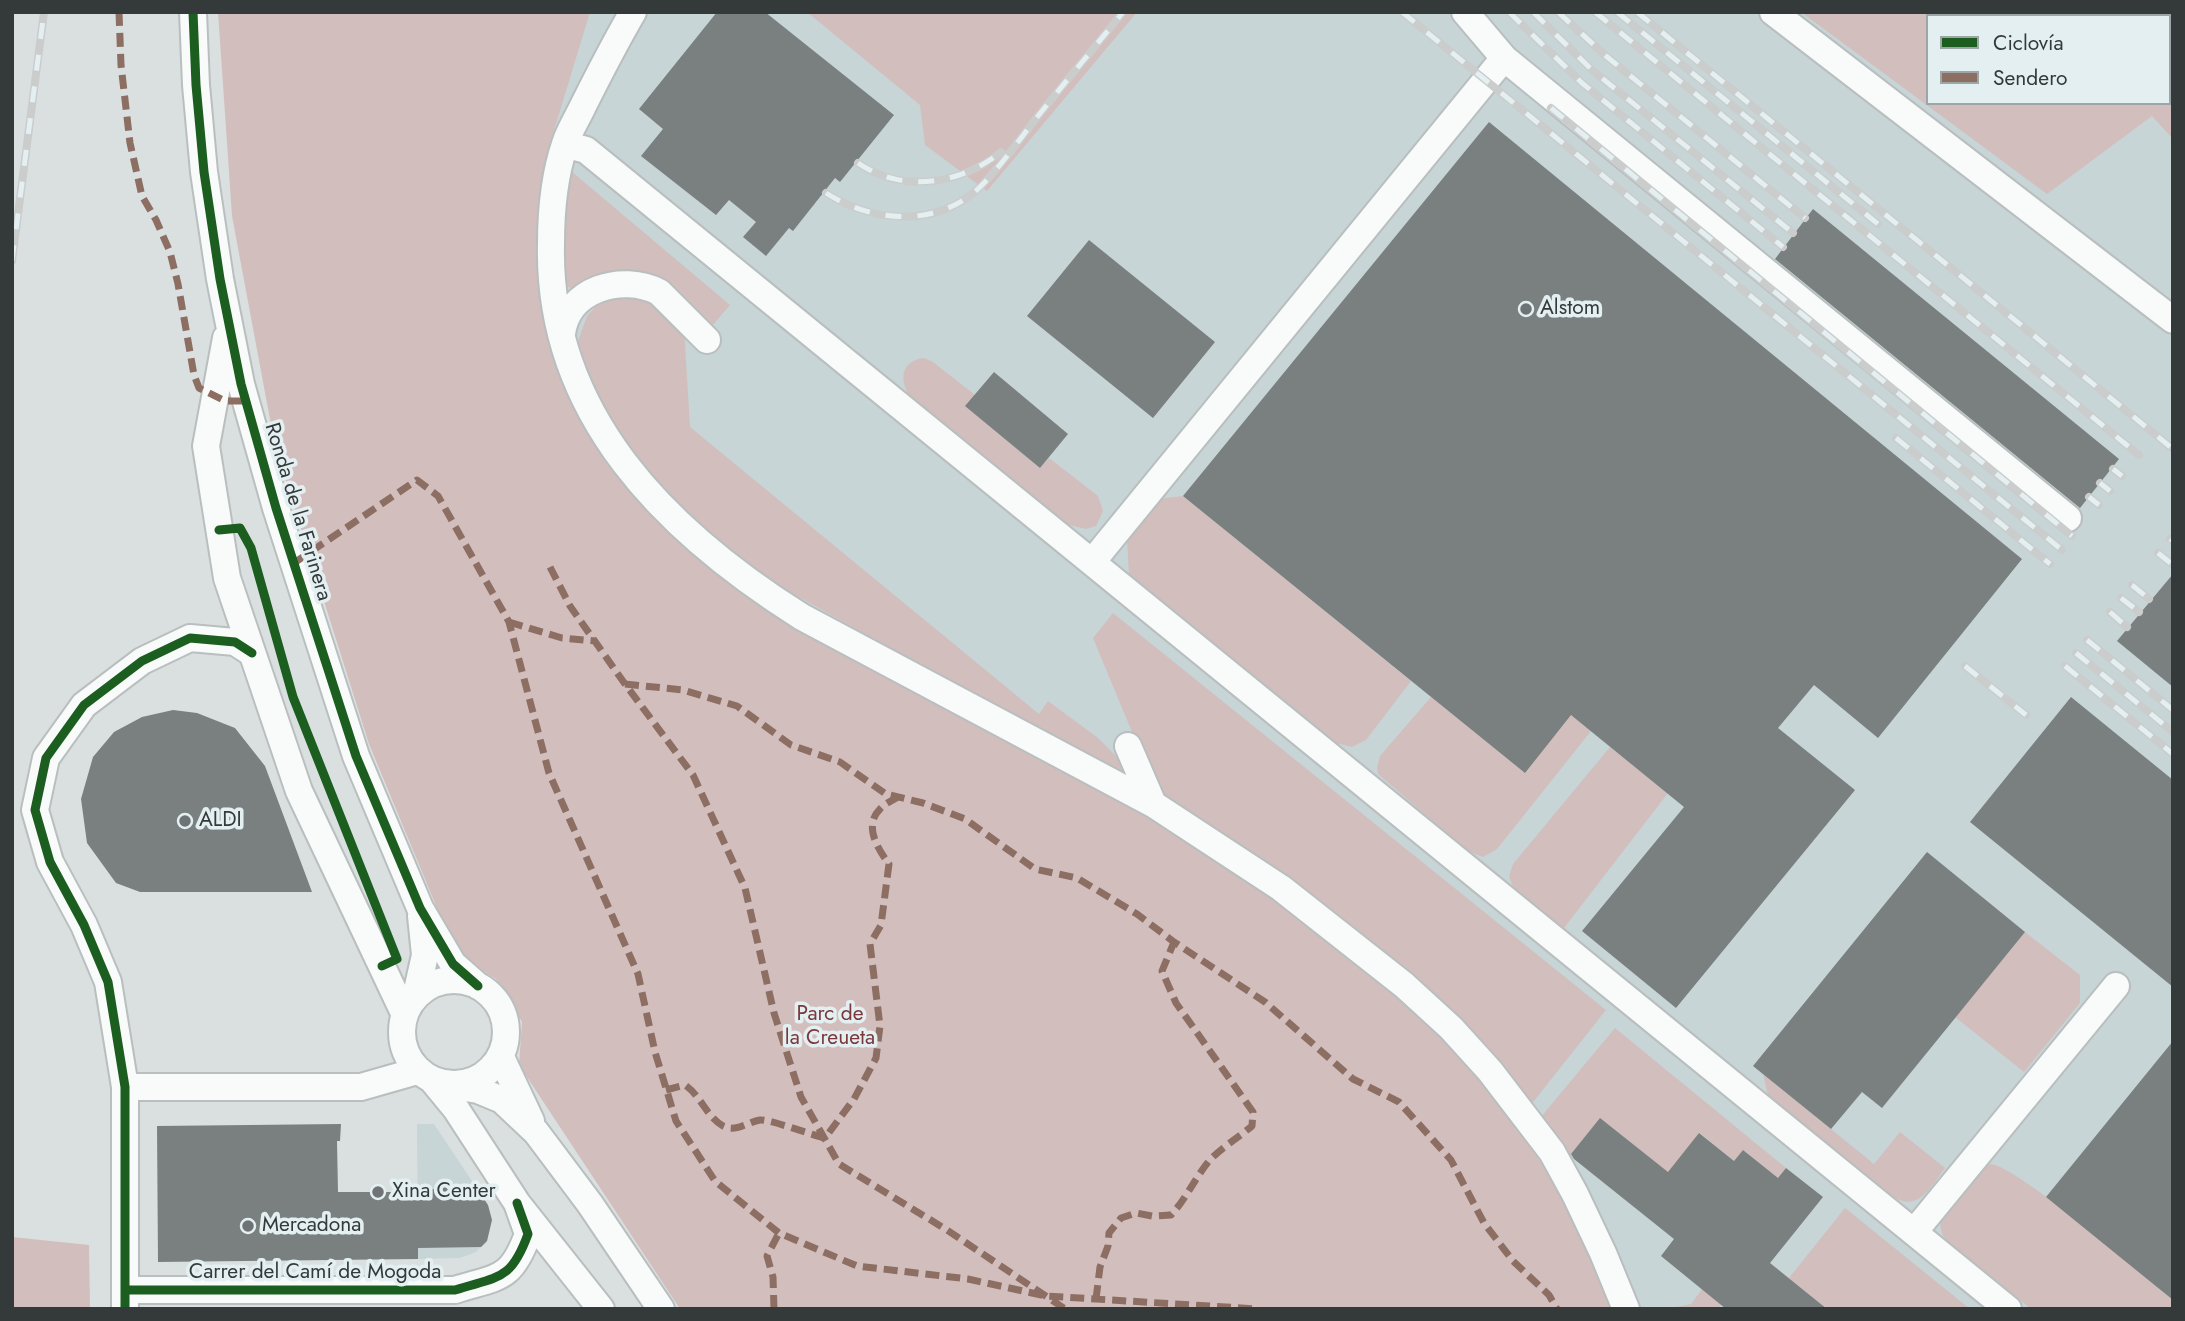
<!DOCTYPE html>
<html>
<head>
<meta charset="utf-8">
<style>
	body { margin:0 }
	#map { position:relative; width:2185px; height:1321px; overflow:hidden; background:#dae0e0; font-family:Jost,sans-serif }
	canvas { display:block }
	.frame { position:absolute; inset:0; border:14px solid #343939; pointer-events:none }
	.legend { position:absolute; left:1926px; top:14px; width:245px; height:91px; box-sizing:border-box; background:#e3eff1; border:2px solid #9da6a7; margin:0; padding:9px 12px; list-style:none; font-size:21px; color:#343939 }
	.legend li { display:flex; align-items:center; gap:14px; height:35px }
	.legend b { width:35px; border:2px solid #9da6a7 }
</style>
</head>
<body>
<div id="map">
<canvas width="2185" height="1321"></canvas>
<div class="frame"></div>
<ul class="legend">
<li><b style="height:9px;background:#1b5e20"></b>Ciclovía</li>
<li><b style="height:9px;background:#8d6e63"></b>Sendero</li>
</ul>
</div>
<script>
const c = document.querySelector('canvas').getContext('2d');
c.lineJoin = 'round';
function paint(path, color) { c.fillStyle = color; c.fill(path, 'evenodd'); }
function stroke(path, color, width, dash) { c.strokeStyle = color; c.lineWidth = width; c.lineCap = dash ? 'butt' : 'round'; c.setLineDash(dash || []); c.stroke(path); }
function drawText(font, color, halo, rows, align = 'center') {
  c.font = font + ' Jost,sans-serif'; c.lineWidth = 7; c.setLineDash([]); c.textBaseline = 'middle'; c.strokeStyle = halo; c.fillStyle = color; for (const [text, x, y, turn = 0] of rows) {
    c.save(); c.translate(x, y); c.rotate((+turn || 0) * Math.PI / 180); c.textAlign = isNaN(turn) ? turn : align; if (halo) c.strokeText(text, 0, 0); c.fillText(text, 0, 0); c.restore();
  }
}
const built = new Path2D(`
	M 249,12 L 2041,12 L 1928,16 L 1928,103 L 2173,103 L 2173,1309 L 1605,1309 L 521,538 Z
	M 417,1124 L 434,1124 L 488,1205 L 492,1220 L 487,1241 L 476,1252 L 460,1258 L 418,1259 Z`);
const green = new Path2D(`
	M 218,12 L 590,12 L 555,127 L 546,172 L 563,375 L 738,589 L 1148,813 L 1253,881 L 1385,983 L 1458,1050 L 1501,1100 L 1578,1222 L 1614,1309 L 680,1309 L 519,1065 L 522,1022 L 496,979 L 456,954 L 369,744 L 275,446 L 232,216 Z
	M 807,12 L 1137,12 L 987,191 L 925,145 L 920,105 Z
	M 1801,12 L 2173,12 L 2173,139 L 2152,116 L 2047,194 ZM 1928,16 L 2169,16 L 2169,103 L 1928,103 Z
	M 571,171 L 730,305 L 711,327 L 669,290 L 578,290 L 568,287 L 562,277 L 566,179 Z
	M 613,295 L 647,299 L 684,327 L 690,427 L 1039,714 L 1048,701 L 1098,738 L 1123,763 L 1122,774 L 1111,772 L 767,579 L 702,530 L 665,494 L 609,424 L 581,370 L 578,341 L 587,316 L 601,301 Z
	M 924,358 L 933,362 L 975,395 L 966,406 L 1040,468 L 1049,458 L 1098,496 L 1103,511 L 1096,526 L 1086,529 L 1069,525 L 909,395 C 898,378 903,360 924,358 Z
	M 1183,496 L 1411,681 L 1366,740 L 1352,747 L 1336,743 L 1129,576 L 1127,540 L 1158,499 Z
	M 1113,613 L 1606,1010 L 1530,1106 L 1159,797 L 1093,638 Z
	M 1431,697 L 1524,772 L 1571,715 L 1591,731 L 1497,849 L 1483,857 L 1468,851 L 1378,774 L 1377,768 L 1380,756 Z
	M 1610,747 L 1668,793 L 1564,928 L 1513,887 L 1509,876 L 1513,864 Z
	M 2025,932 L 2080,975 L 2080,1003 L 2024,1072 L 1955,1017 Z
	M 1615,1028 L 1786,1168 L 1778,1178 L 1743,1150 L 1734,1161 L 1700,1133 L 1668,1172 L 1600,1119 L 1566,1160 L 1540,1118 Z
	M 1763,1074 L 1874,1164 L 1900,1132 L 1945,1168 C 1931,1186 1920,1211 1895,1198 L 1768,1096 Z
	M 1990,1164 C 2017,1165 2144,1277 2173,1300 L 2173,1309 L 2031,1309 L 1945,1239 C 1940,1230 1939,1224 1942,1215 L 1982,1167 Z
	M 1845,1208 L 1970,1309 L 1827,1309 L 1789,1278 Z
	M 12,1237 L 89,1245 L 90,1309 L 12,1309 Z
	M 1702,1289 L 1721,1305 L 1717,1309 L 1667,1309 L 1691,1304 Z`);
const building = new Path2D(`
	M 717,12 L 765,12 L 894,115 L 840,182 L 835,178 L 793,231 L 789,228 L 766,256 L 743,237 L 756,222 L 729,200 L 716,215 L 641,156 L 663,129 L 639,109 Z
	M 1489,122 L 2022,559 L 1878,738 L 1814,685 L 1778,728 L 1855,790 L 1676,1008 L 1582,931 L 1684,807 L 1571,715 L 1525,773 L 1183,496 Z
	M 1813,209 L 2119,459 L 2080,508 L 1775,259 Z
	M 1089,240 L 1215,342 L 1153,418 L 1027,316 Z
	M 994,372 L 1068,434 L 1040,468 L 965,406 Z
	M 2173,574 L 2173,687 L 2117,641 Z
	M 2071,697 L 2173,780 L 2173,987 L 1970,822 Z
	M 173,710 L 197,713 L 235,728 L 265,766 L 312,892 L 140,892 L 116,883 L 87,843 L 81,799 L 93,757 L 114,732 L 142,717 Z
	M 1927,852 L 2025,932 L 1882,1108 L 1862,1092 L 1831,1129 L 1753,1066 Z
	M 2173,1041 L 2173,1300 L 2046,1197 Z
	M 1600,1118 L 1668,1172 L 1699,1133 L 1734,1161 L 1743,1150 L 1778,1178 L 1786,1168 L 1823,1197 L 1770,1263 L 1827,1309 L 1726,1309 L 1661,1256 L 1674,1239 L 1574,1159 L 1571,1154 Z
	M 341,1124 L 340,1141 L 337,1141 L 338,1192 L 417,1192 L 417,1189 L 434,1189 L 434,1187 L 476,1187 L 488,1205 L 492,1220 L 487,1241 L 481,1247 L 418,1248 L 418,1259 L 158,1262 L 157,1126 Z`);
const minor = new Path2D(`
	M 193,12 L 196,85 L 204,172 L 220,279 L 241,384 L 276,508 L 356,756 L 420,908 L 453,964 L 478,986
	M 633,12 C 615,43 599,74 583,106 C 577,119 569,131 565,144 C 554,176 551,211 551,244 C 547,415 667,532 802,617 L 1153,804 L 1281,888 L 1404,985 L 1451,1028 L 1490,1071 L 1552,1152 L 1575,1194 L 1603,1253 L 1626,1309
	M 1773,12 L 2173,320
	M 1504,58 L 2068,518
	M 565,144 L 586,150 L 2008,1309
	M 562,334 C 567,289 622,273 659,292 L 707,340
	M 226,338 L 206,446 L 227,578 L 299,791 L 404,1013
	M 1092,562 L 1504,58 L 1465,12
	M 1128,746 L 1153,804
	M402 1032a52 52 0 1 1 104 0a52 52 0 1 1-104 0Z
	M 416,995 L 425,955 L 421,916
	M 501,1057 L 531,1121
	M 433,1081 L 456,1109 L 517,1203 L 601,1309
	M 454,1086 L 478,1090 L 502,1100 L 536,1132 L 590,1204 L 661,1309
	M 125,1087 L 361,1087 L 417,1071
	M 1914,1232 L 2116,986
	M 125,1290 L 455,1290 C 499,1276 511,1281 528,1234 L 517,1203
	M 125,1309 L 125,1087 L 108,982 L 84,925 L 50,862 L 35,810 L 46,758 L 84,705 L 142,661 L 190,638 L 235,642 L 252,653`);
const rail = new Path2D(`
	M 1402,12 L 2062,550
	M 1509,12 L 1582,83 L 1783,247
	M 1533,12 L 1592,70 L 1793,233
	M 1558,12 L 1606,56 L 1805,218
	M 1595,12 L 2139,455
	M 1617,12 L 1878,224
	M 1637,12 L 2173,449
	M 1551,108 L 2072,536
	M 858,163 C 903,194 961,184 1001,152
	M 826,193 C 873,223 937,228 980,187 C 1001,166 1019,140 1038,116 C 1066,81 1095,47 1123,12
	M 12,261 L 44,12
	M 1896,438 L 2050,564
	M 2113,469 L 2122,476
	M 2100,483 L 2110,491
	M 2089,497 L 2099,505
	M 2170,539 L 2173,541
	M 2158,553 L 2173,565
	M 2132,585 L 2149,599
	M 2121,598 L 2139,612
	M 2110,612 L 2127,627
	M 2087,640 L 2173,710
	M 2076,653 L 2173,732
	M 1965,666 L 2026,715
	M 2065,666 L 2173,754`);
const quiet = new Path2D(`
	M 119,12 L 121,65 L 130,143 L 142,196 L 156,220 L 170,252 L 178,284 L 194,375 L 199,388 L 225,401 L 246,401
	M 2094,12 L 2098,16
	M 2169,72 L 2173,75
	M 294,563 L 417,480 L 438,496 L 509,622 L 549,773 L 638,974 L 655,1052 L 676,1121 L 715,1181 L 779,1233 L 857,1266 L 968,1279 L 1046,1296 L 1258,1309
	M 550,567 L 570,606 L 625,684 L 693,775 L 745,888 L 774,1013 L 801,1097 L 839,1164 L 947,1230 L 1065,1309
	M 509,622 L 562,638 L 595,641
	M 625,684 L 683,690 L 737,706 L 791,745 L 840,762 L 886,794 L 923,803 L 965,819 L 1035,869 L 1077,878 L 1137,914 L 1174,942 L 1265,1002 L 1353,1079 L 1399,1102 L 1451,1160 L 1484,1223 L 1513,1261 L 1549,1295 L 1557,1309
	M 666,1090 L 685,1085 C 701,1096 706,1116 723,1126 C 736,1133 747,1122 760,1120 C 769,1119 812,1135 825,1138 L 854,1099 L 876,1058 L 880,1026 L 870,944 L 881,925 L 889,864 C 878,849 863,826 880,809 C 884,804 893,800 898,797
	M 1096,1299 L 1100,1267 L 1108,1246 L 1109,1233 L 1121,1218 L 1136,1213 L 1152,1216 L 1171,1215 C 1186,1199 1195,1178 1209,1161 C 1222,1147 1238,1138 1252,1126 L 1253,1112 L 1176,1003 L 1162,971 L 1174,942
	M 774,1309 L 773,1277 L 767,1256 L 779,1233`);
const cycleway = new Path2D(`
	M 193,12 L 196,85 L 204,172 L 220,279 L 241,384 L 276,508 L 356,756 L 420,908 L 453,964 L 478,986
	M 219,530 L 240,528 L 251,548 L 293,697 L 397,959 L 382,966
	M 125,1290 L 455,1290 C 499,1276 511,1281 528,1234 L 517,1203
	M 125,1309 L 125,1087 L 108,982 L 84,925 L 50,862 L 35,810 L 46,758 L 84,705 L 142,661 L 190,638 L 235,642 L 252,653`);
const markers = [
	[1526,309,7,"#6e7373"],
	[185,821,7,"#6e7373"],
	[378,1192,7,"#6e7373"],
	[248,1226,7,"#6e7373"]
];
const poiNames = [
	["Alstom",1540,309],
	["ALDI",199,821],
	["Xina Center",392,1192],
	["Mercadona",262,1226]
];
const streetNames = [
	["Ronda de la Farinera",297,512,73],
	["Carrer del Camí de Mogoda",315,1273]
];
const parkNames = [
	["Parc de",830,1015],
	["la Creueta",830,1039]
];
paint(built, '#c7d5d6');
paint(green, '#d3bebe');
paint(building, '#7a7f7f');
stroke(minor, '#b9bebf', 30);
stroke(minor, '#f9fafa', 26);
stroke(rail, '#cbcccc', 8);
stroke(rail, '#e3eff1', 5, [16]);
stroke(quiet, '#8d6e63', 7, [14, 7]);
stroke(cycleway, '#1b5e20', 9);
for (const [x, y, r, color] of markers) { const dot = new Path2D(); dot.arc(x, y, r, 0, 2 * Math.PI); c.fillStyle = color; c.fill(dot); stroke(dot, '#e3eff1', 2.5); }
drawText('21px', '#343939', '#e3eff1', poiNames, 'left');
drawText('21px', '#343939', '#e3eff1', streetNames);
drawText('21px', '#7a383c', '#e3eff1', parkNames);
</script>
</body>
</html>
